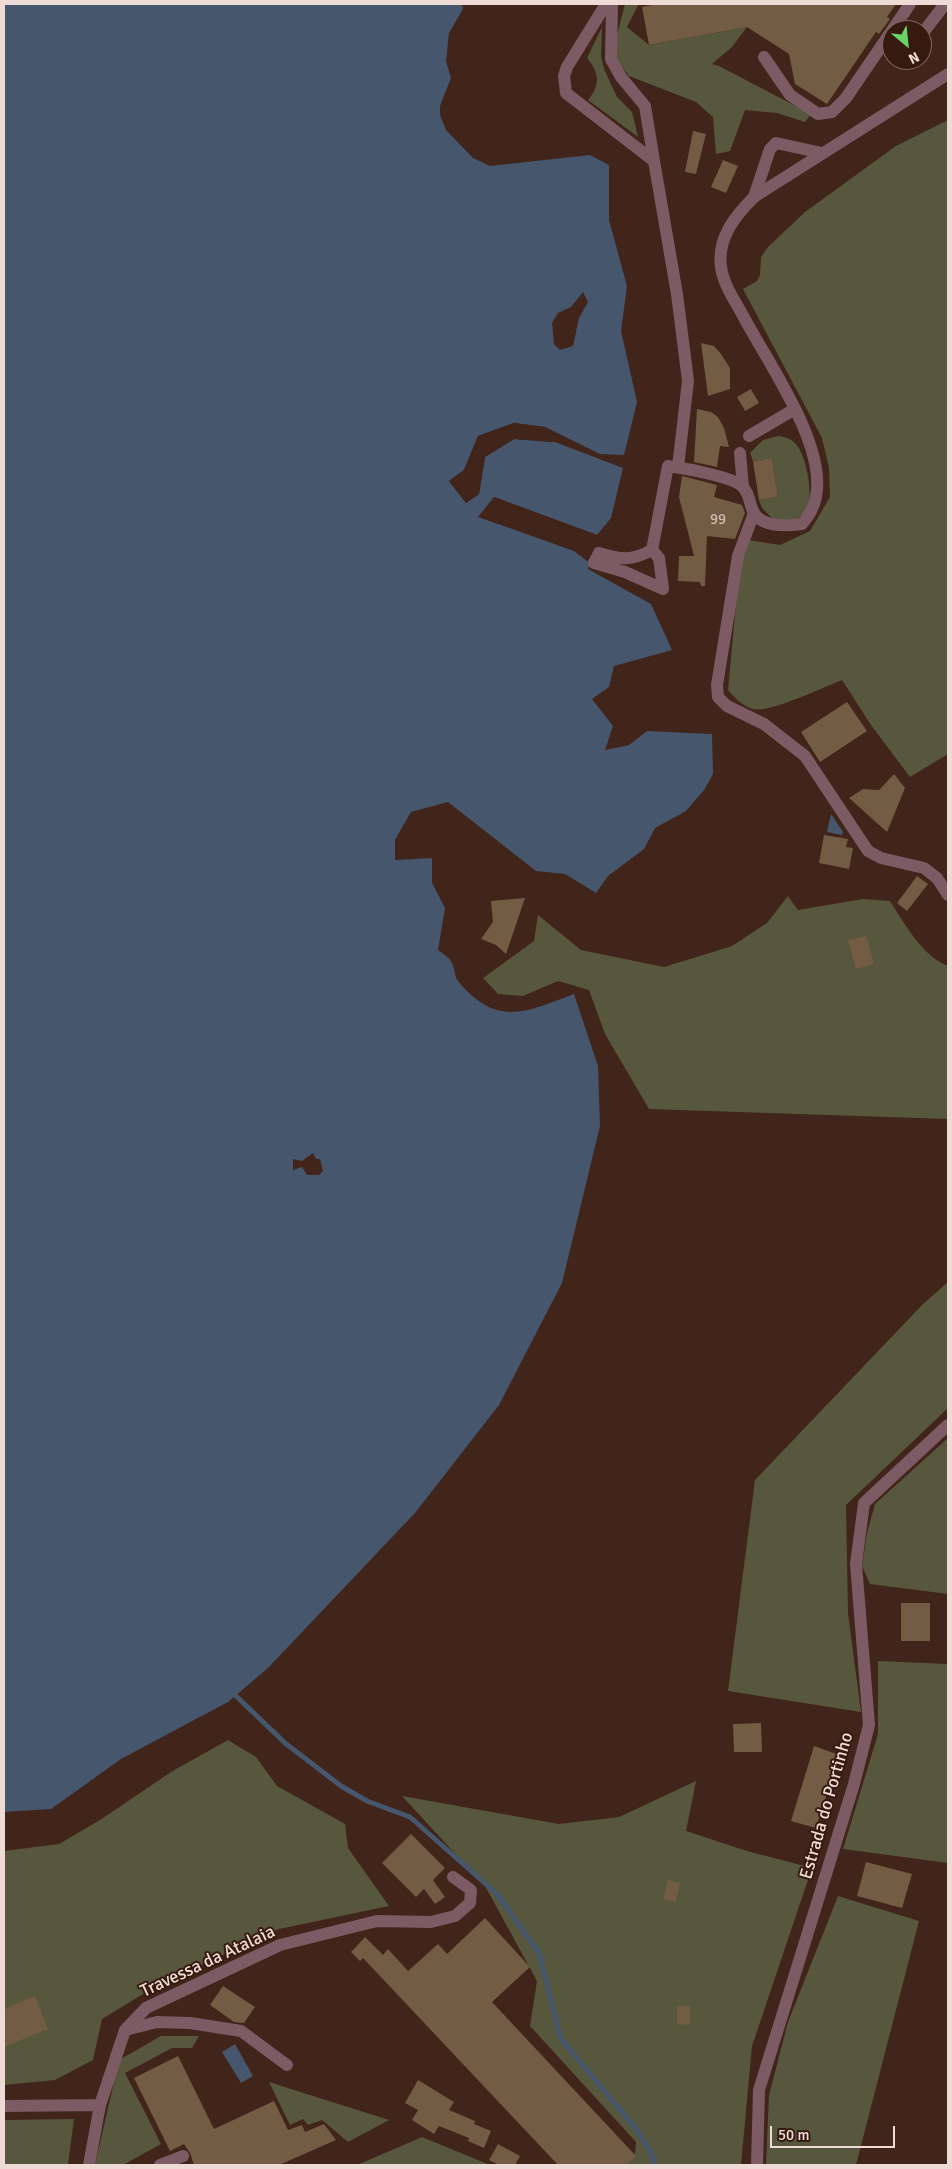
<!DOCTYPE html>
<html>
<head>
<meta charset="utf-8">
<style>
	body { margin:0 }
	#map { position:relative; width:952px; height:2169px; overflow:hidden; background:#41241a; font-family:Signika,sans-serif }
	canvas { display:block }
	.frame { position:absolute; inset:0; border:5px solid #efdbd5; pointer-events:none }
	.north { position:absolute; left:882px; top:20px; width:50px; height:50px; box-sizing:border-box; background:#361a10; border:1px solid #80675f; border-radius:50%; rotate:152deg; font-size:14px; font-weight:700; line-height:20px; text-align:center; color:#efdbd5 }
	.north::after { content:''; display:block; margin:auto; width:18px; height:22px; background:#67d466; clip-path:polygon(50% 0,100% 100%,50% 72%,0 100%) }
	.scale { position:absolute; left:770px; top:2126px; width:125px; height:22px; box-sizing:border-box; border:2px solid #efdbd5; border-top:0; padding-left:6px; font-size:15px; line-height:18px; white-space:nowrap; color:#efdbd5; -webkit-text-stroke:4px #361a10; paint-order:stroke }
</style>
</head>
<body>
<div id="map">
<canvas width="952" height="2169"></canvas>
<div class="frame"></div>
<div class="north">N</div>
<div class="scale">50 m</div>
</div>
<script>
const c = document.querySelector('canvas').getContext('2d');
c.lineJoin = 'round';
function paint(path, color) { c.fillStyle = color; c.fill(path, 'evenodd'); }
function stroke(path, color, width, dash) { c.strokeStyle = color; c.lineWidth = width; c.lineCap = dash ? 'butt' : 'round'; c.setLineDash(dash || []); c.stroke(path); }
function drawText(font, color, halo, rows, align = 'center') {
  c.font = font + ' Signika,sans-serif'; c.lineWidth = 4; c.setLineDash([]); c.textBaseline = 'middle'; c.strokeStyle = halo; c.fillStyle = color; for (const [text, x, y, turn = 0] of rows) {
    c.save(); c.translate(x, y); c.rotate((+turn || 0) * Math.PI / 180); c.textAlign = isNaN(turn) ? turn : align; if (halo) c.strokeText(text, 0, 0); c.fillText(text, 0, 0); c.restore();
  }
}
const green = new Path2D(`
	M 625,4 L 646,4 L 638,5 L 627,27 L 649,45 L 747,27 L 732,47 L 712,64 L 719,66 L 811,114 L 805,122 L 777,113 L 745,110 L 730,151 L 716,154 L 713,117 L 696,102 L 629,76 L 617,59 L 615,42 Z
	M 602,27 L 601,56 L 604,69 L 617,97 L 632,112 L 638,137 L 588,100 C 601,85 599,72 587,58 Z
	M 948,120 L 948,754 L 910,777 L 871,725 L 842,680 C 823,687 771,713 753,709 C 742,706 734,697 728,690 L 740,559 L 748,540 L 780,545 L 810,531 L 830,497 L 829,468 L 822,438 L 743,289 L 757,281 L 760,275 L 761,257 L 768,247 L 805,212 L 896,146 Z
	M 778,436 C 786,437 793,439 798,447 C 806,457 814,496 807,508 C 805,513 800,516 796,520 L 774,520 L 762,508 L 759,500 L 778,497 L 772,458 L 753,461 L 750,453 L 763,440 Z
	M 788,896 L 798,910 L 863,899 L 890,901 C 905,924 922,956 948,966 L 948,1119 L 649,1109 L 605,1034 L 589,990 L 558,981 L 523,996 L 498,994 L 483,978 L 534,941 L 538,915 L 581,950 L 664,967 L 732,946 L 767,923 Z
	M 948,1282 L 948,1408 L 846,1505 L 848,1613 L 861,1712 L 728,1691 L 755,1480 L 923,1304 Z
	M 948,1438 L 948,1594 L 870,1584 L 862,1566 L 867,1533 L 875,1504 Z
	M 878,1661 L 948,1664 L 948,1863 L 843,1849 L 878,1734 Z
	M 228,1740 L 256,1757 L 277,1786 L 345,1824 L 348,1848 L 389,1906 L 279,1929 L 158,1985 L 102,2019 L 93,2060 L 55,2080 L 4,2085 L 4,1851 L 59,1844 L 100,1820 L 171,1772 Z
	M 696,1781 L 686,1831 L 747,1851 L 812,1868 L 752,2046 L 741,2165 L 622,2165 L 635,2154 L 636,2142 L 530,2026 L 537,1981 L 485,1886 L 402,1796 L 559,1824 L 619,1817 Z
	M 838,1896 L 919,1921 L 856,2165 L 766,2165 L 769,2095 L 788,2022 Z
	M 161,2036 L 199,2036 L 192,2048 L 172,2048 L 125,2073 L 161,2144 L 123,2165 L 95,2165 L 119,2060 Z
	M 269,2082 L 389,2120 L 348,2142 L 322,2120 L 308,2125 L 303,2119 L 290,2125 Z
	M 74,2119 L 68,2165 L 4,2165 L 4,2120 Z
	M 422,2137 L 490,2165 L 357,2165 Z`);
const water = new Path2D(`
	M 4,4 L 462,4 L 463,9 L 449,33 L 446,61 L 451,78 L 440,106 L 440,115 L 446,130 L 473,158 L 490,166 L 590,155 L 609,165 L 609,220 L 627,286 L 621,331 L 637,402 L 624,455 L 600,454 L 545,427 L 514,423 L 478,436 L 464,470 L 449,481 L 466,503 L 479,494 L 485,457 L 514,439 L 555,442 L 623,468 L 611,518 L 597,535 L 494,497 L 479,517 L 574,551 L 590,563 L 588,569 L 651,604 L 672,650 L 614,666 L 609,687 L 592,699 L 613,726 L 605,750 L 629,745 L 647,731 L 712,734 L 713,774 L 704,790 L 686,811 L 655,828 L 644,849 L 608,876 L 596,893 L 565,874 L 536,871 L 448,802 L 411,812 L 395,840 L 395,860 L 432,858 L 432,883 L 445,908 L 438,950 C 442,953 450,958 452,963 C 455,968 454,976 458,981 C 497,1028 525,1012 574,994 L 598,1066 L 600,1126 L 562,1283 L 499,1405 L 415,1513 L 268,1668 L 228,1702 L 121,1759 L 51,1809 L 4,1812 ZM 583,292 L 588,302 L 579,318 L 573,346 L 560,350 L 554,344 L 552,323 L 558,313 L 571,307 ZM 313,1153 L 316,1159 L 320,1159 L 323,1171 L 319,1175 L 307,1175 L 302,1167 L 293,1170 L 293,1159 L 302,1161 Z
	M 831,814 L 843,832 L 842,835 L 827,832 Z
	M 235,2044 L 253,2076 L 241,2083 L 222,2052 Z`);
const pier = new Path2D(`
	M 514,423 L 545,427 L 556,433 L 555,435 L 544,430 L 514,426 L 479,438 L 466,471 L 452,481 L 467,500 L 476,492 L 483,455 L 514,436 L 553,440 L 552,442 L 514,439 L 485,457 L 479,494 L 466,503 L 449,481 L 464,470 L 478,436 Z
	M 494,497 L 597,535 L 599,537 L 494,500 L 482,516 L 575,548 L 592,560 L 590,563 L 574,550 L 478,517 Z`);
const stream = new Path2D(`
	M 235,1695 L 285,1743 L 341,1786 L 367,1801 L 410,1817 L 497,1894 L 539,1953 L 561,2039 L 637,2130 L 652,2155 L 655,2165`);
const building = new Path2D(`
	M 656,4 L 896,4 L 887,17 L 890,19 L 879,34 L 876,32 L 827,104 L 795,84 L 789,54 L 747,27 L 649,45 L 642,7 Z
	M 693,131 L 706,134 L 696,174 L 685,172 Z
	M 723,160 L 738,166 L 726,193 L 711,187 Z
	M 701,343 L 714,346 L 721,354 L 730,368 L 730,389 L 708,396 Z
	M 751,389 L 759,403 L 745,411 L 737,397 Z
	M 697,409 L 711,412 L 718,417 L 724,428 L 729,447 L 720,446 L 717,467 L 694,462 Z
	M 772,458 L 778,497 L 759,500 L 753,461 Z
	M 682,476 L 717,485 L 714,497 L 742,505 L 745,513 L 735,539 L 707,536 L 705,586 L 701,586 L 700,582 L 678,581 L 679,556 L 694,556 L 679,497 Z
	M 847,702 L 867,731 L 820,762 L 801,732 Z
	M 894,774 L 905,788 L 887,832 L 849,798 L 863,789 L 879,790 Z
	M 824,835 L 848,839 L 846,847 L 853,848 L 849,869 L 819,863 Z
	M 917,876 L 928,884 L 907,911 L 897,903 Z
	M 525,898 L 506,954 L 496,945 L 481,939 L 493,922 L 491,901 Z
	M 866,936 L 874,964 L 856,969 L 848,940 Z
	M 901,1603 L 930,1603 L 930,1641 L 901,1641 Z
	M 761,1723 L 762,1752 L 734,1752 L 733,1724 Z
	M 814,1746 L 839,1755 L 816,1828 L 791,1821 Z
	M 411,1834 L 445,1868 L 433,1880 L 445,1897 L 435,1904 L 424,1889 L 416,1897 L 382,1863 Z
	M 866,1862 L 912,1874 L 902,1908 L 857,1896 Z
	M 668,1880 L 680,1883 L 676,1902 L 663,1899 Z
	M 485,1918 L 530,1967 L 492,2002 L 636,2156 L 626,2165 L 558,2165 L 363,1958 L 360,1961 L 351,1952 L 365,1937 L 383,1955 L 388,1949 L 408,1971 L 438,1944 L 447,1954 Z
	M 223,1986 L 255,2007 L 244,2023 L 234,2022 L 210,2005 Z
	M 35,1996 L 48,2029 L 4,2047 L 4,2009 Z
	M 677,2006 L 690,2006 L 690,2025 L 677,2024 Z
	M 178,2056 L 214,2129 L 274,2101 L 288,2130 L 302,2125 L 305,2132 L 324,2124 L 336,2140 L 279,2165 L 194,2165 L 190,2153 L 184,2144 L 170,2151 L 134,2078 Z
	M 418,2080 L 454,2102 L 449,2110 L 475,2121 L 474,2124 L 491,2131 L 484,2148 L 468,2141 L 469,2138 L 439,2126 L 434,2134 L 412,2120 L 418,2110 L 405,2103 Z
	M 498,2144 L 520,2156 L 515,2165 L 499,2165 L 489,2160 Z`);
const minor = new Path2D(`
	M 606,4 L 567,67 L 564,76 L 566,93 L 654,161 L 677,294 L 688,381 L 678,467
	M 612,4 L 611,59 L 621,77 L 645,106 L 654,161
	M 922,34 L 945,4
	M 764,57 L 790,95 L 818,114 L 832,112 L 846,98 L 910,4
	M 754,197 L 770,149 L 776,143 L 822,153
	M 749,436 L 795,409
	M 740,453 L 743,487
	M 754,513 L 738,556 L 717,685 L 718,697 L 727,706 L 764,724 L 805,756 L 868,851 L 881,858 L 924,868 L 937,878 L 948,895
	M 652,550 L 659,558 L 663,589 L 625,572 L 594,563 L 599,553 C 622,560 631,561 652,550 L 668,466 C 684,468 726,476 739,484 C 749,490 749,502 753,511 C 761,528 788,526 802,524 C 809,515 814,508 816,497 C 827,443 765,359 741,312 C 733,298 723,283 721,267 C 717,238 735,216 754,197 L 948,74
	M 125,2030 L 157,2022 L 190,2023 L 241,2031 L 287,2065
	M 4,2106 L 100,2105
	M 89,2165 L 100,2105 L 125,2030 L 146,2008 L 280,1945 L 377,1921 L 431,1922 L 455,1916 L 470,1903 L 471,1890 L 453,1877
	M 160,2165 L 183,2156
	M 757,2165 L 759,2090 L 854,1784 L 869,1725 L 856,1564 L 864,1503 L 948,1425`);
const numberNames = [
	["99",718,520]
];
const streetNames = [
	["Estrada do Portinho",827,1806,-74],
	["Travessa da Atalaia",208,1962,-25]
];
paint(green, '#56573c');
paint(water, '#46566c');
paint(pier, '#41241a');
stroke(stream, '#46566c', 5);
paint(building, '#725c43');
stroke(minor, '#7c5b64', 12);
drawText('15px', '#d0bbb0', null, numberNames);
drawText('18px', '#efdbd5', '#361a10', streetNames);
</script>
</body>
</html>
